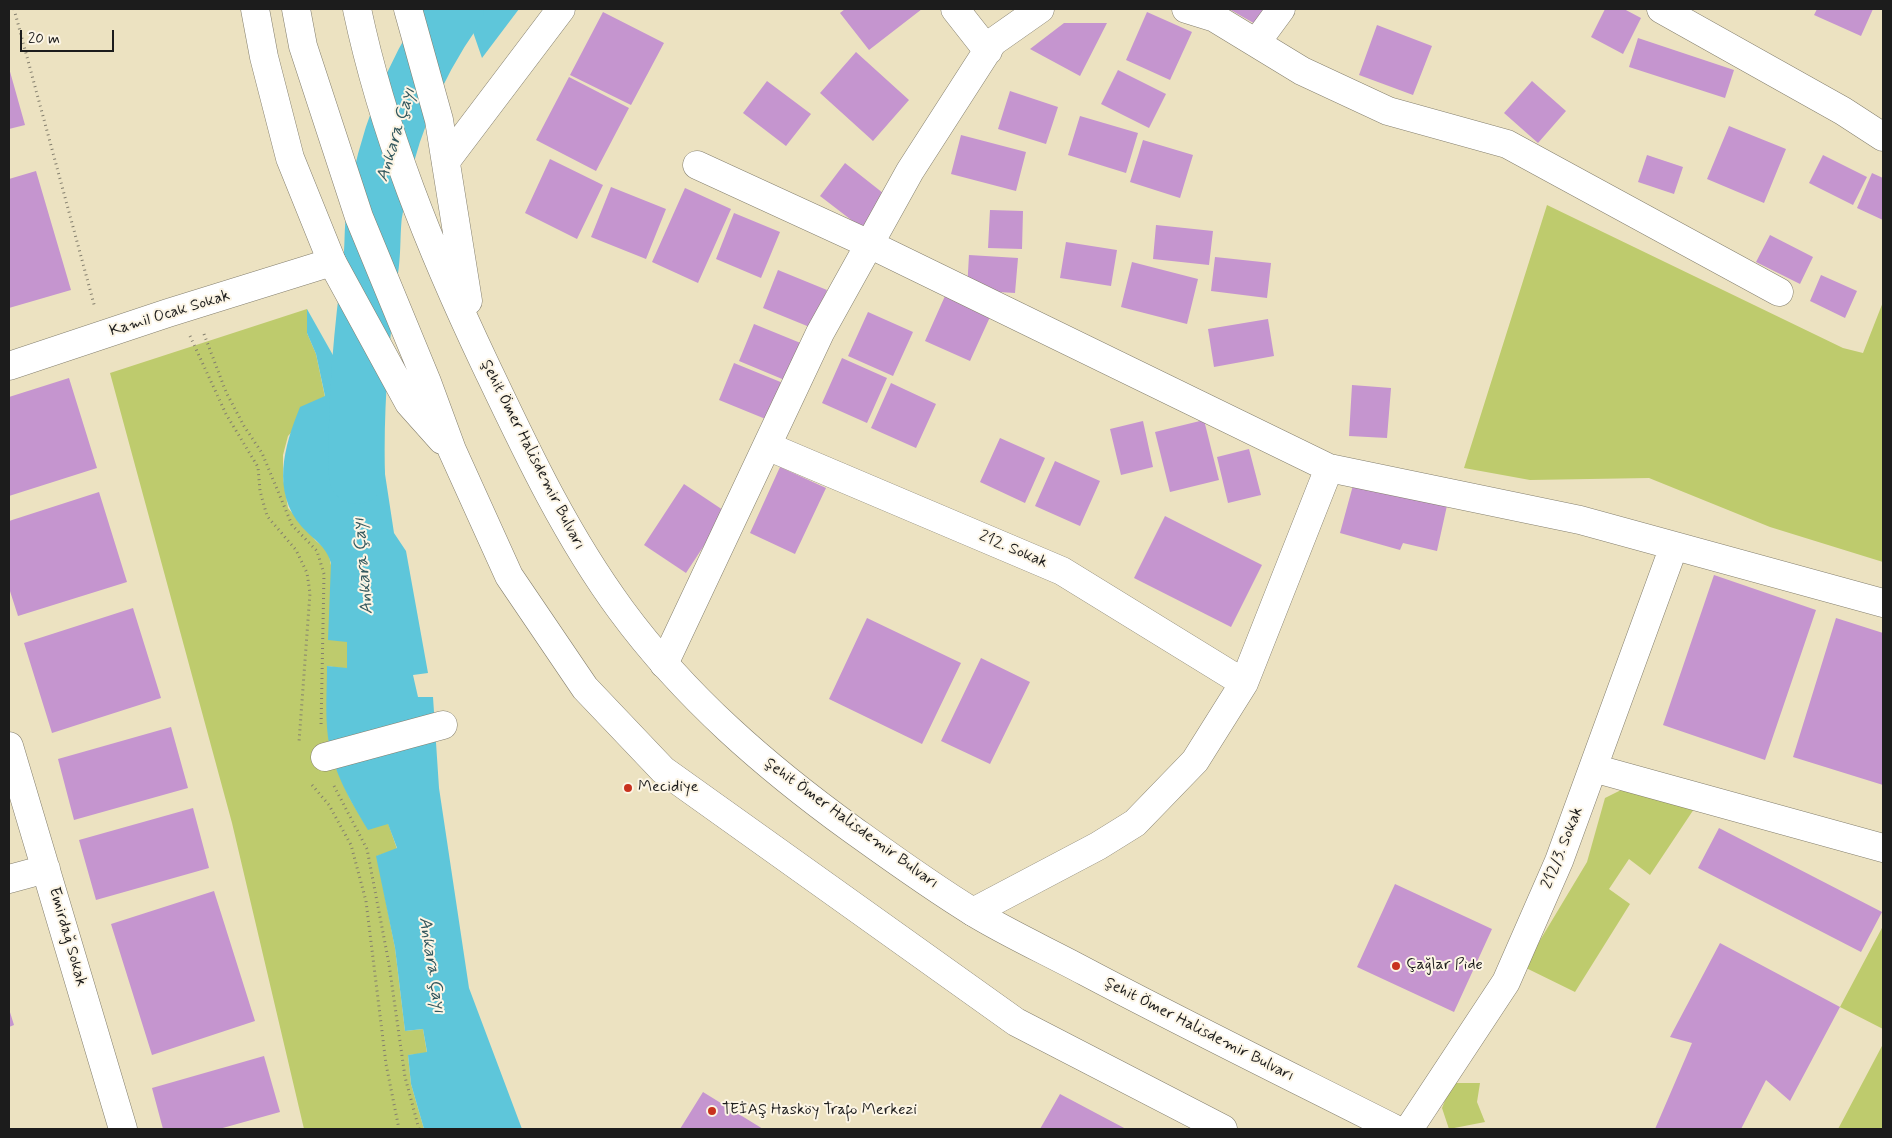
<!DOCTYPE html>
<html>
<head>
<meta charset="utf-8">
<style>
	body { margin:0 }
	#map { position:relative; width:1892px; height:1138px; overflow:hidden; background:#ece2c1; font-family:Mynerve,sans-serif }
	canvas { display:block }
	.frame { position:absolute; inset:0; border:10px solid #1c1c1c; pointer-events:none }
	.scale { position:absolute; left:20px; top:30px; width:94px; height:22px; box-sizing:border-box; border:2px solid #1c1c1c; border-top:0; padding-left:6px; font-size:15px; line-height:18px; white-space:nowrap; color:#1c1c1c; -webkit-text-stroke:4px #fcf5e5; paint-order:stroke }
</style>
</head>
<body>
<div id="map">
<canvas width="1892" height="1138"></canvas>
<div class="frame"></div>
<div class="scale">20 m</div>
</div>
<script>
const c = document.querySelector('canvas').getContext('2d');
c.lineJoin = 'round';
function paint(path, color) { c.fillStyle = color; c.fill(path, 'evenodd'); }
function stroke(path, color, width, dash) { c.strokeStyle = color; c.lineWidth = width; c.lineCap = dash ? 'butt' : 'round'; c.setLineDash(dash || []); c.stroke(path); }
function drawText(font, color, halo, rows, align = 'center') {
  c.font = font + ' Mynerve,sans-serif'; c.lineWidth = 4; c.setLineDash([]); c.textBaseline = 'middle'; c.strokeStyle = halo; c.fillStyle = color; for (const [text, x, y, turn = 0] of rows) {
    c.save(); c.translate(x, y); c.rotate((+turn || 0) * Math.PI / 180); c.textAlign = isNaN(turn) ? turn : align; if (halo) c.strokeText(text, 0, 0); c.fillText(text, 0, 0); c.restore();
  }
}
const green = new Path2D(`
	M 1547,205 L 1843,348 L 1863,353 L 1883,302 L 1883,562 L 1770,527 L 1649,478 L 1530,480 L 1464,468 Z
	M 307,309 L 307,333 L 316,354 L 325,397 L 288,436 L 283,455 L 283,478 L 288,508 L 316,541 L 328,551 L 347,641 L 347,669 L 327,666 L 337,770 L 350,799 L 368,829 L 388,823 L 397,849 L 377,856 L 395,948 L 405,1031 L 423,1029 L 427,1053 L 408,1055 L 411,1084 L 424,1129 L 304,1129 L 232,823 L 110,373 Z
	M 1627,787 L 1698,803 L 1650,875 L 1629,859 L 1609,889 L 1630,904 L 1575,992 L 1524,967 L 1587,862 L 1605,798 Z
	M 1883,926 L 1883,1029 L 1840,1007 Z
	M 1883,1044 L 1883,1129 L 1838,1129 Z
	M 1452,1083 L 1480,1083 L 1477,1102 L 1485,1122 L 1449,1129 L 1442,1108 Z`);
const water = new Path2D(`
	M 465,9 L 519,9 L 482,58 Z
	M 307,309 L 370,421 L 383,461 L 394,533 L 406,551 L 428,673 L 413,675 L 418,697 L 433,697 L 439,788 L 469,988 L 522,1129 L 424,1129 L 411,1084 L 408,1055 L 427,1052 L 423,1029 L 405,1031 L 395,948 L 376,856 L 397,848 L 388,824 L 368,830 C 351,802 332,770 328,737 C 325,714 327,689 327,666 L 347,668 L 347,642 L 328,640 L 331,563 C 326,546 314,540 302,527 C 271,492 284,446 300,407 L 325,396 L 316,354 L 307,333 Z`);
const river = new Path2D(`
	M 357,476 C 355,405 361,335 371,264 C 373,248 372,232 374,215 C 385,141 413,70 456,9`);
const building = new Path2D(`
	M 845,9 L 922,9 L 869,50 L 840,13 Z
	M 1229,9 L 1276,9 L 1264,29 Z
	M 1605,9 L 1624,9 L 1641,18 L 1623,54 L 1591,37 Z
	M 1817,9 L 1873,9 L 1861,36 L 1814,15 Z
	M 603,12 L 664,43 L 631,105 L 570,75 Z
	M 1147,12 L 1192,32 L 1170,80 L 1126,60 Z
	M 1064,23 L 1107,23 L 1080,76 L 1030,49 Z
	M 1377,25 L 1432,46 L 1413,95 L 1359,75 Z
	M 1638,38 L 1734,70 L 1725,98 L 1629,67 Z
	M 856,52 L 909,100 L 873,141 L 820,93 Z
	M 9,68 L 25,125 L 9,129 Z
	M 1118,70 L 1166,94 L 1149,128 L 1101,104 Z
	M 569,77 L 629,108 L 596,171 L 536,140 Z
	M 767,81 L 811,114 L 786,146 L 743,113 Z
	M 1532,81 L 1566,111 L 1538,143 L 1504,113 Z
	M 1010,91 L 1058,107 L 1046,144 L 998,129 Z
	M 1080,116 L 1138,133 L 1126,173 L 1068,155 Z
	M 1729,126 L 1786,149 L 1764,203 L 1707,179 Z
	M 961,135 L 1026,152 L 1016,191 L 951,174 Z
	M 1143,140 L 1193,155 L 1180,198 L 1130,182 Z
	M 1647,155 L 1683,167 L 1674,194 L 1638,182 Z
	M 1823,155 L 1867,177 L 1853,205 L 1809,183 Z
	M 550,159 L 603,185 L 577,239 L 525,213 Z
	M 845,163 L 888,197 L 863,229 L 820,196 Z
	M 36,171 L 71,290 L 9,308 L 9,179 Z
	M 1872,173 L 1883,178 L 1883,220 L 1857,208 Z
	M 611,187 L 666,209 L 646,259 L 591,237 Z
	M 685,188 L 731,209 L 698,283 L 652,262 Z
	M 990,210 L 1023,211 L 1022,249 L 988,248 Z
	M 734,213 L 780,232 L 761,278 L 716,259 Z
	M 1156,225 L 1213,231 L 1209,265 L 1153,259 Z
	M 1770,235 L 1813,257 L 1800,284 L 1756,262 Z
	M 1066,242 L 1117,250 L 1111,286 L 1060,278 Z
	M 969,255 L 1018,258 L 1015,293 L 967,290 Z
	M 1215,257 L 1271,263 L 1267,298 L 1211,291 Z
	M 1132,262 L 1198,279 L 1187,324 L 1121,307 Z
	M 778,270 L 827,290 L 812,328 L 763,308 Z
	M 1821,275 L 1857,291 L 1845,318 L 1810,301 Z
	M 945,296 L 990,317 L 970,361 L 925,341 Z
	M 868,312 L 913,332 L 893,376 L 848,356 Z
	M 1268,319 L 1274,356 L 1214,367 L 1208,329 Z
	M 754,324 L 803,344 L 787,381 L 739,361 Z
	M 842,358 L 887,378 L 867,423 L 822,403 Z
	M 734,363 L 783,383 L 768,420 L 719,400 Z
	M 69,378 L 97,468 L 9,496 L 9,397 Z
	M 891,383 L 936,404 L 916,448 L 871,428 Z
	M 1352,385 L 1391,388 L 1387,438 L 1349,436 Z
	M 1204,420 L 1219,480 L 1170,492 L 1155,432 Z
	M 1143,421 L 1153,467 L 1121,475 L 1110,429 Z
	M 1000,438 L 1045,458 L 1025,503 L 980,482 Z
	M 1249,449 L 1261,495 L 1228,503 L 1217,457 Z
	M 1055,461 L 1100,481 L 1080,526 L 1035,506 Z
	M 780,467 L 826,488 L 795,554 L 750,533 Z
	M 1355,478 L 1448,501 L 1437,551 L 1403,543 L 1400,550 L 1340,533 Z
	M 684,484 L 726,512 L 686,573 L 644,545 Z
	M 99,492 L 127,582 L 18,616 L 9,588 L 9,521 Z
	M 1165,516 L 1262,565 L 1231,627 L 1134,578 Z
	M 1714,575 L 1816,610 L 1765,760 L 1663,725 Z
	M 133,608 L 161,698 L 52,733 L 24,643 Z
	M 867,618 L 961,663 L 922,744 L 829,699 Z
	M 1836,618 L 1883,633 L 1883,785 L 1793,757 Z
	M 981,658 L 1030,682 L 990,764 L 941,741 Z
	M 171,727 L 188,788 L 74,820 L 58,759 Z
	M 193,808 L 209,868 L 96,900 L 79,840 Z
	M 1719,828 L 1882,912 L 1861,952 L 1698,868 Z
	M 1395,884 L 1492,929 L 1454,1012 L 1357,967 Z
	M 214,891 L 255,1021 L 152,1055 L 111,924 Z
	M 1720,943 L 1840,1007 L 1790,1101 L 1766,1080 L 1741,1129 L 1655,1129 L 1692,1043 L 1670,1037 Z
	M 9,1009 L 14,1025 L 9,1027 Z
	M 264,1056 L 280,1112 L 219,1129 L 163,1129 L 152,1088 Z
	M 703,1092 L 763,1129 L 680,1129 Z
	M 1060,1094 L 1126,1129 L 1040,1129 Z`);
const path = new Path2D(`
	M 14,9 L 95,308
	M 204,334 L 226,392 L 244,426 L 262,453 L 292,525 L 317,551 L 324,574 L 321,728
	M 190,336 L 226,414 L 258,467 L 260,491 L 267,516 L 296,550 L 307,573 L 310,593 L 299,742
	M 312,785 L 329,805 L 351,845 L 366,901 L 386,1064 L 399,1129
	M 334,786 L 367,849 L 389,964 L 405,1077 L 419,1129`);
const street = new Path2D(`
	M 955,9 L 988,51
	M 1186,9 L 1215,18 L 1302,71 L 1388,111 L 1507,144 L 1779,292
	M 1661,9 L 1843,111 L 1883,137
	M 1256,43 L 1281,9
	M 697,165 L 869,244 L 1329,468
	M 9,366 L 168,313 L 332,262
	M 767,446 L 1062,571 L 1244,683
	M 664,664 L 820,333 L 910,171 L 993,42 L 1040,9
	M 9,746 L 123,1129
	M 325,757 L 443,725
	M 1593,768 L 1883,848
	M 9,879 L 46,869
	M 973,912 L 1098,846 L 1135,823 L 1195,761 L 1244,683 L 1329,468 L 1580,520 L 1883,603
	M 1409,1129 L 1506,982 L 1559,861 L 1674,546`);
const secondary = new Path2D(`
	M 446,161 L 561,9`);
const highway = new Path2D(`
	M 255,9 L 264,57 L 290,158 L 332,262 L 409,403 L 442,440
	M 296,9 L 303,46 L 359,217 L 427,382 L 452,450 L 509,576 L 585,688 L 663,770 L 1016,1022 L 1223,1129
	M 357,9 C 383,132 431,250 485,364 C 525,448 565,534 621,610 C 685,697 766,767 853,830 C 892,858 932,887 973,912 C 1009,934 1049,952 1086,972 C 1188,1026 1292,1077 1395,1129
	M 408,9 L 439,120 L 468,301`);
const markers = [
	[628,788,5,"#c8321e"],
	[1396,966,5,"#c8321e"],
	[712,1111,5,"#c8321e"]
];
const streetNames = [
	["Kamil Ocak Sokak",170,314,-17],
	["Şehit Ömer Halisdemir Bulvarı",532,455,63],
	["212. Sokak",1013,550,23],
	["Şehit Ömer Halisdemir Bulvarı",851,824,36],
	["212/3. Sokak",1563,848,-68],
	["Emirdağ Sokak",67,937,74],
	["Şehit Ömer Halisdemir Bulvarı",1199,1030,27]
];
const poiNames = [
	["Mecidiye",638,788],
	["Çağlar Pide",1406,966],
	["TEİAŞ Hasköy Trafo Merkezi",722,1111]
];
const waterNames = [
	["Ankara Çayı",397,135,-73],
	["Ankara Çayı",364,566,-95],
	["Ankara Çayı",431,965,81]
];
paint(green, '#becb6d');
paint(water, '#5ec6da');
stroke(river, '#5ec6da', 56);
paint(building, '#c595cf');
stroke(street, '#847f6e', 29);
stroke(secondary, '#847f6e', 29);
stroke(highway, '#847f6e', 29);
stroke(path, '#847f6e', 3, [1, 4]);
stroke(street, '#fff', 28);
stroke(secondary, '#fff', 28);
stroke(highway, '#fff', 28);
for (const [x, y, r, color] of markers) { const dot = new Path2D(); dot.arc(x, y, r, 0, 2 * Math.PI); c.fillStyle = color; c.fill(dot); stroke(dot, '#fcf5e5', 2); }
drawText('16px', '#1c1c1c', '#fcf5e5', streetNames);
drawText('16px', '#1c1c1c', '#fcf5e5', poiNames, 'left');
drawText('italic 18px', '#33585e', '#fcf5e5', waterNames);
</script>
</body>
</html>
